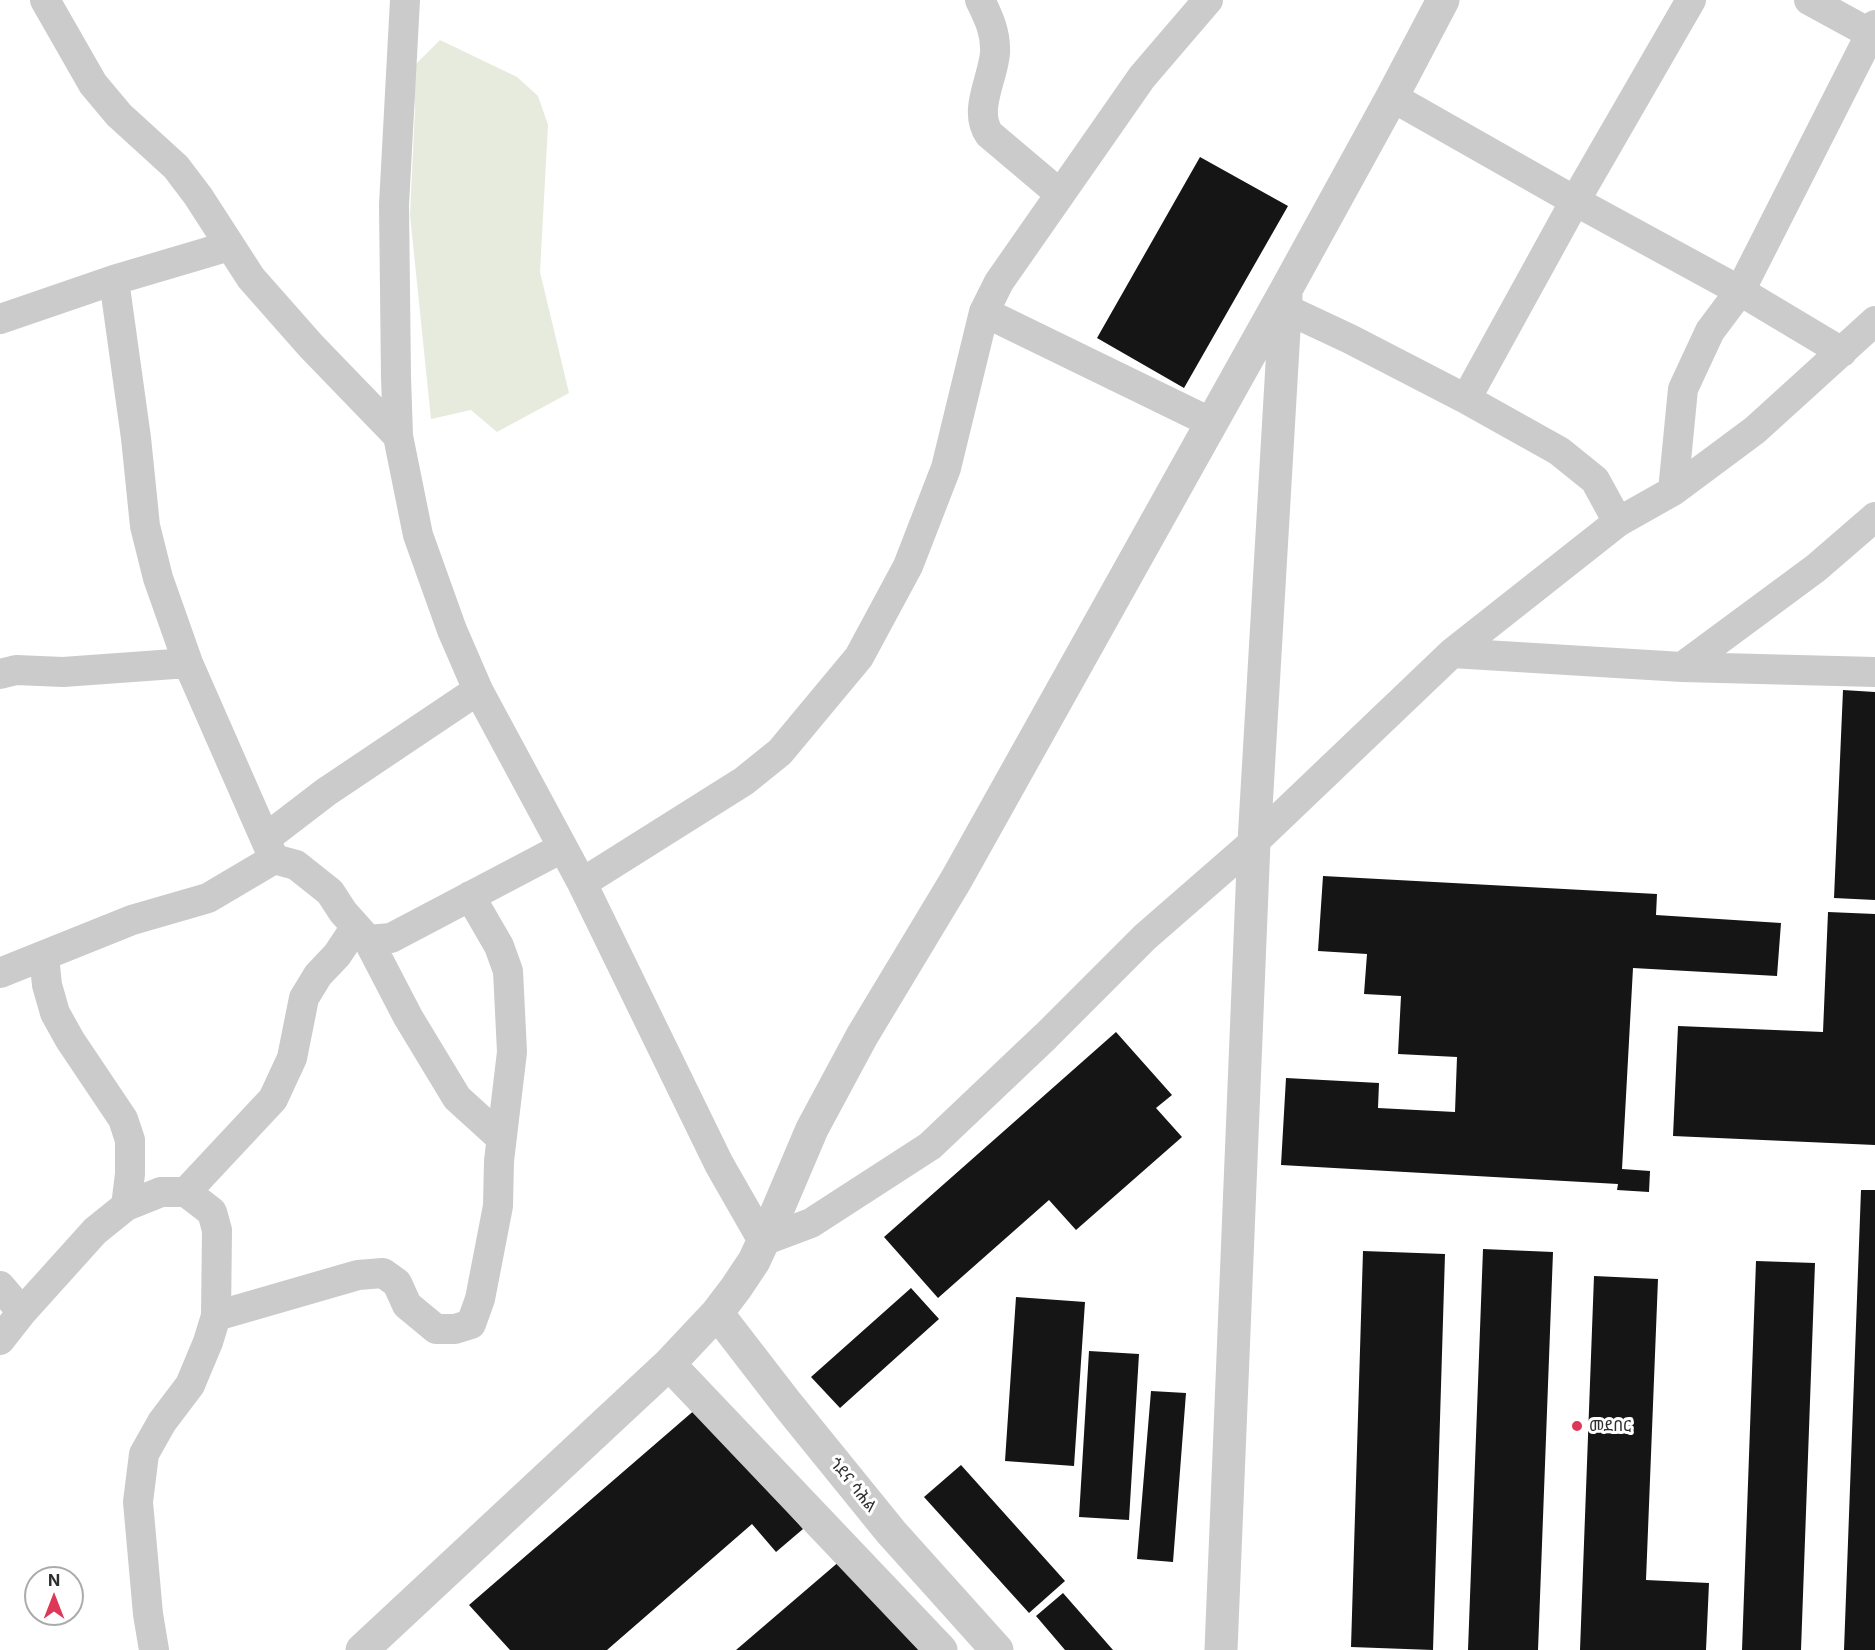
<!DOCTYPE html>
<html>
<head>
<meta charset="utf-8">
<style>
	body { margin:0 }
	#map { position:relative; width:1875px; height:1650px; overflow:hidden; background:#fff; font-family:Inter,sans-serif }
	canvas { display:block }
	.north { position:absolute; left:24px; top:1566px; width:60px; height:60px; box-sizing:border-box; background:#fff; border:2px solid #ababab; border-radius:50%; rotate:0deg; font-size:16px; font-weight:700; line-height:24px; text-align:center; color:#2e2e2e }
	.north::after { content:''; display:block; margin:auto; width:21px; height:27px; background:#de3859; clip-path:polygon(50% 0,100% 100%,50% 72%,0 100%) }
</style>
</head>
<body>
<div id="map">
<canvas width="1875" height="1650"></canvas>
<div class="north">N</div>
</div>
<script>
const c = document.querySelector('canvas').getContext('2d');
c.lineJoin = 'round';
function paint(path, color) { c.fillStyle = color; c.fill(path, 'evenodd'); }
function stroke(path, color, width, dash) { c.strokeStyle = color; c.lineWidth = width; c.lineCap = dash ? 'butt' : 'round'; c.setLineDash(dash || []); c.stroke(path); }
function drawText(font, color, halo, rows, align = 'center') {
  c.font = font + ' Inter,"Noto Sans Ethiopic",sans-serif'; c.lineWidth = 6; c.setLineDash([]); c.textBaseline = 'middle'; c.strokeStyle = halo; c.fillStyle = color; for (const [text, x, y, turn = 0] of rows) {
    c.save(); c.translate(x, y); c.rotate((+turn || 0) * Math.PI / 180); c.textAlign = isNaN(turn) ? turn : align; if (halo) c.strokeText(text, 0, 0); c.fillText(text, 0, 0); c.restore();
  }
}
const green = new Path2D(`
	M 440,40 L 517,77 L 538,96 L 548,125 L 540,272 L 569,393 L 497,432 L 471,410 L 431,419 L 410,215 L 415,108 L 412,68 Z`);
const building = new Path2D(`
	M 1200,157 L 1288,206 L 1184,388 L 1097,338 Z
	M 1843,690 L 1875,692 L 1875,900 L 1834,898 Z
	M 1323,876 L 1657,894 L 1656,915 L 1781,923 L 1777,976 L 1633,968 L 1622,1169 L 1650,1171 L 1649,1192 L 1617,1190 L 1618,1184 L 1281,1165 L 1286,1078 L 1379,1083 L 1378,1108 L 1455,1112 L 1457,1057 L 1398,1054 L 1401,996 L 1364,994 L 1367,954 L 1318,951 Z
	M 1828,912 L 1875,914 L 1875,1145 L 1673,1136 L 1678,1026 L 1823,1032 Z
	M 1116,1032 L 1172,1095 L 1156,1108 L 1182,1137 L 1076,1230 L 1049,1200 L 938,1298 L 884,1237 Z
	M 1861,1190 L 1875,1190 L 1875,1650 L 1844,1650 Z
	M 1483,1249 L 1553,1252 L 1538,1650 L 1468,1650 Z
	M 1363,1251 L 1445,1254 L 1433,1650 L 1351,1647 Z
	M 1756,1261 L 1815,1263 L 1801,1650 L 1742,1650 Z
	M 1594,1276 L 1658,1279 L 1646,1580 L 1709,1583 L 1706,1650 L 1580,1650 Z
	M 911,1288 L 939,1319 L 840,1408 L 811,1377 Z
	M 1016,1297 L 1085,1302 L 1074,1466 L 1005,1461 Z
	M 1089,1351 L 1139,1354 L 1129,1520 L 1079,1517 Z
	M 1151,1391 L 1186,1393 L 1173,1562 L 1137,1559 Z
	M 697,1408 L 803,1529 L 776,1552 L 752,1524 L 607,1650 L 510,1650 L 469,1605 Z
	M 961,1465 L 1065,1581 L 1029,1613 L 924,1497 Z
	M 841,1560 L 920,1650 L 736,1650 Z
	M 1063,1593 L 1113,1650 L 1065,1650 L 1036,1616 Z`);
const minor = new Path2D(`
	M 45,0 L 93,84 L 119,115 L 176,167 L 198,196 L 251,278 L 311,346 L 398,436
	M 405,0 L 394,205 L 396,377 L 398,436 L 418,535 L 452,630 L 478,690 L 582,883 L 719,1164 L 763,1241 L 811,1223 L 930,1146 L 1046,1036 L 1145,937 L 1254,842 L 1452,653 L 1618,522 L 1673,491 L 1755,430 L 1875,321
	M 980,0 C 989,18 996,33 995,53 C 993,79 973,110 989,134 L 1060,194
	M 1208,0 L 1142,77 L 999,282 L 984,312 L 1212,423
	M 1809,0 L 1875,36
	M 1392,97 L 1575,201 L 1740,291 L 1842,352
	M 114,280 L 136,438 L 145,526 L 158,578 L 188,663 L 274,859
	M 1286,309 L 1350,339 L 1466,399 L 1575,201 L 1691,0
	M 0,319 L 114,280 L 229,246
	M 1466,399 L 1559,451 L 1595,480 L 1618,522
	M 1673,491 L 1683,389 L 1710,331 L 1740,291 L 1875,25
	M 1452,653 L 1682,667 L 1875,672
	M 1682,667 L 1816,568 L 1875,517
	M 0,674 L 16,670 L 63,672 L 188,663
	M 266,838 L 326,792 L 478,690
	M 582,883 L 744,781 L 780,752 L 859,657 L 908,566 L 946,468 L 984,312
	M 368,940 L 391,938 L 562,848
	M 44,956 L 47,985 L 55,1013 L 70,1040 L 123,1119 L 130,1140 L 130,1174 L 126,1206
	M 0,973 L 132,920 L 208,898 L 274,859 L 296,865 L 330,892 L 343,912 L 368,940 L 408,1017 L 457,1098 L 501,1138
	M 186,1192 L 273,1099 L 292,1058 L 304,998 L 318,975 L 337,955 L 355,928
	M 0,1286 L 22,1312
	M 216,1316 L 358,1275 L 383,1273 L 397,1283 L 407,1305 L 436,1329 L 455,1329 L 471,1324 L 480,1299 L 498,1206 L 499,1161 L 512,1052 L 508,971 L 499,946 L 470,896
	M 0,1340 L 22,1312 L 95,1231 L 126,1206 L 161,1192 L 186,1192 L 212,1212 L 217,1230 L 216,1316 L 208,1342 L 190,1385 L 162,1422 L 144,1454 L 138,1502 L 148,1614 L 154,1650`);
const tertiary = new Path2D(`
	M 717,1313 L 788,1405 L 891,1532 L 997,1650
	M 669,1364 L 941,1650
	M 362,1650 L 669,1364 L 717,1313 L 736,1288 L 754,1261 L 775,1216 L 812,1129 L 862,1036 L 956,880 L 1287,288 L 1392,97 L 1443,0
	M 1221,1650 L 1254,842 L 1286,296`);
const markers = [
	[1577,1426,6,"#de3859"]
];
const poiNames = [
	["መደበር",1589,1426]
];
const streetNames = [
	["ጎደና ሳሕል",853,1485,51]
];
paint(green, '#e6ebdd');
paint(building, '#151515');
stroke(minor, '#cbcbcb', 30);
stroke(tertiary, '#cbcbcb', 33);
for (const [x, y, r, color] of markers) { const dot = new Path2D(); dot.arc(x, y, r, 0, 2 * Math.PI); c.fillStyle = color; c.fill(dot); stroke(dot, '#fff', 2); }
drawText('16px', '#2e2e2e', '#fff', poiNames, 'left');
drawText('16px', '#2e2e2e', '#fff', streetNames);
</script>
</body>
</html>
